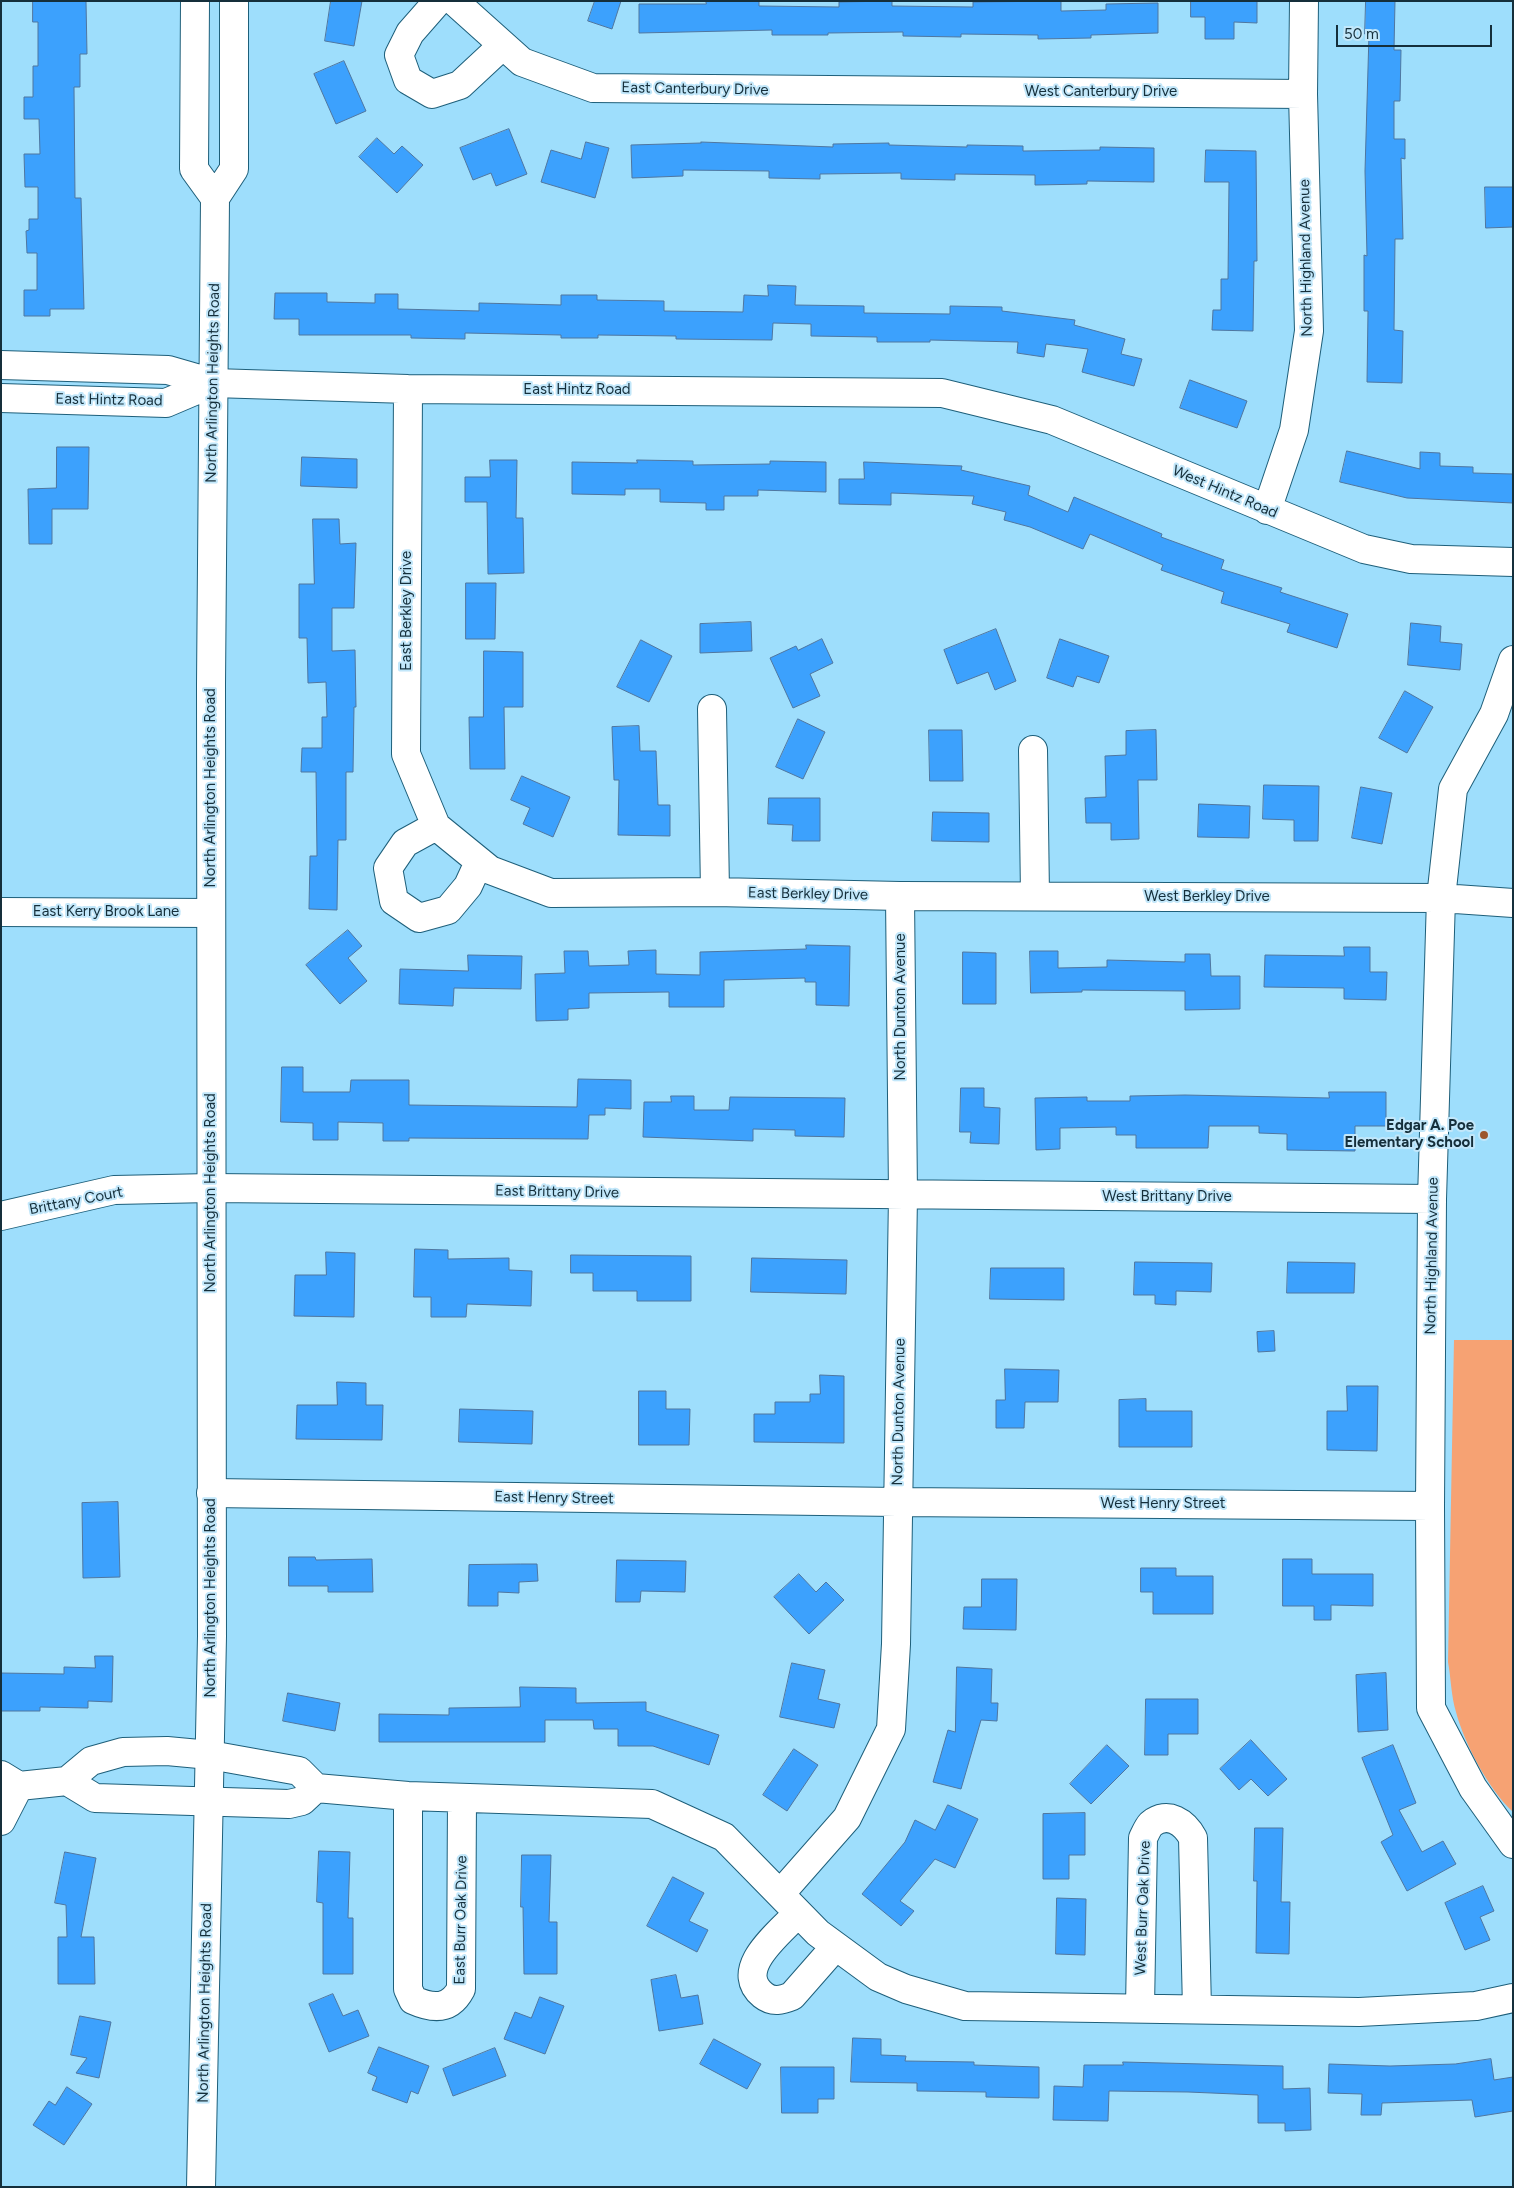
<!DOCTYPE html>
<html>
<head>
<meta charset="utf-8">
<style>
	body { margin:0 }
	#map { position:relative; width:1514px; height:2188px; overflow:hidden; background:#9edefc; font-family:Figtree,sans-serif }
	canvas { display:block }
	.frame { position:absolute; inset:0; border:2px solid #152f3b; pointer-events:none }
	.scale { position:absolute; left:1336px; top:25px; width:156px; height:22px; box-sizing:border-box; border:2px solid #152f3b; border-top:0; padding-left:6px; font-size:15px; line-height:18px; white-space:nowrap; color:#152f3b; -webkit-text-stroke:4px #c2e7fa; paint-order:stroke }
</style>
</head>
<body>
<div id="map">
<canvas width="1514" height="2188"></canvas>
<div class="frame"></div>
<div class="scale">50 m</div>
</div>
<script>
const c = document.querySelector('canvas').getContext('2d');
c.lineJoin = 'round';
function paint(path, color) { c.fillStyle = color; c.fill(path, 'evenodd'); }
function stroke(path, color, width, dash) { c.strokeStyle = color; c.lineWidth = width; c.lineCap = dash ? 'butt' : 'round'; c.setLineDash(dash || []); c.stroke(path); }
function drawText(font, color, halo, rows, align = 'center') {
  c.font = font + ' Figtree,sans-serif'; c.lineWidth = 4; c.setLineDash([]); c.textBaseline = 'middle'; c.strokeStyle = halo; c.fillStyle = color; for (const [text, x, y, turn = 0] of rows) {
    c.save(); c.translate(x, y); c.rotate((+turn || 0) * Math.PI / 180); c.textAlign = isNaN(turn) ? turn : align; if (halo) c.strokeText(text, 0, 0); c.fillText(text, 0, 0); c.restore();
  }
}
const green = new Path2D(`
	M 1454,1340 L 1513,1340 L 1513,1812 C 1489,1790 1464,1743 1456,1712 C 1451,1696 1451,1678 1448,1662 Z`);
const building = new Path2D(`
	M 33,1 L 86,1 L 87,54 L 80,54 L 80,87 L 74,87 L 75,198 L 81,198 L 84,309 L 50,309 L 50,316 L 24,316 L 24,290 L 37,290 L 37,253 L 27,253 L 26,231 L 29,230 L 29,219 L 38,219 L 38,187 L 25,187 L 24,154 L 40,154 L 39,119 L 24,119 L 24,97 L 33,97 L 33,66 L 38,66 L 38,22 L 33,22 Z
	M 331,1 L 362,1 L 354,46 L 325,41 Z
	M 595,1 L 621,1 L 612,29 L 588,21 Z
	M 706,1 L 759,1 L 759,6 L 839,7 L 839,2 L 892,1 L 892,6 L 973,7 L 973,2 L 1061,1 L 1061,11 L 1106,10 L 1106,4 L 1158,3 L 1158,33 L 1091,35 L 1091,38 L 1038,39 L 1038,35 L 961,34 L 961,37 L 903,36 L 903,32 L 828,33 L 828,35 L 772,35 L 772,30 L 639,33 L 639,4 L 706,4 Z
	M 1191,1 L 1257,1 L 1257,23 L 1234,22 L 1234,39 L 1205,39 L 1205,17 L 1191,17 Z
	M 1366,1 L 1395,1 L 1394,50 L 1401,50 L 1400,101 L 1394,101 L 1394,139 L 1405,139 L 1405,159 L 1401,158 L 1403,239 L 1395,239 L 1394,330 L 1403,331 L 1402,383 L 1367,382 L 1368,311 L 1364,311 L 1364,255 L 1367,256 L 1365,171 L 1369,34 L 1365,34 Z
	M 344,61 L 366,111 L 336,124 L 314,74 Z
	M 509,129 L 527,174 L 496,186 L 491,173 L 473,180 L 460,148 Z
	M 377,138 L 394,154 L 402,146 L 423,165 L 397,193 L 359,157 Z
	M 586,142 L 609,148 L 595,198 L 541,182 L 551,150 L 581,159 Z
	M 701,142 L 833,147 L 833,144 L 889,143 L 889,145 L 967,147 L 967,145 L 1023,146 L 1023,151 L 1100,150 L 1100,147 L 1154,148 L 1154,182 L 1087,181 L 1087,184 L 1035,185 L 1035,175 L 955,174 L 955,180 L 901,179 L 901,173 L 820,174 L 820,179 L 769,178 L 769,171 L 683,170 L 683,176 L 632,178 L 631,145 L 701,143 Z
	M 1206,150 L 1256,151 L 1257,261 L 1254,261 L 1253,331 L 1212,330 L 1213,310 L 1221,310 L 1221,279 L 1228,279 L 1229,182 L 1205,182 Z
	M 1485,187 L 1513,187 L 1513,227 L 1486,228 Z
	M 768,285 L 796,286 L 795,305 L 864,306 L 864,313 L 950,314 L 950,306 L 1002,307 L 1002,311 L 1075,320 L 1074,325 L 1125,339 L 1121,354 L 1142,359 L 1134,386 L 1082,372 L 1088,349 L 1046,344 L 1044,357 L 1017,353 L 1018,342 L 930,340 L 930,342 L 877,342 L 877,337 L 811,336 L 811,324 L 773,323 L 772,340 L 676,339 L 676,336 L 598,335 L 598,338 L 561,338 L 561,335 L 465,333 L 465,339 L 411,338 L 411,335 L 299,335 L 299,319 L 274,319 L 275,293 L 327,293 L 327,302 L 375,303 L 375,294 L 398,294 L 398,309 L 479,311 L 479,303 L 561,305 L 561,295 L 597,295 L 597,300 L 664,301 L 664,311 L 743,312 L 744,295 L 768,296 Z
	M 1190,380 L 1247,401 L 1237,428 L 1180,408 Z
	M 57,447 L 89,447 L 88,509 L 52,509 L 52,544 L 29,544 L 28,489 L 56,488 Z
	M 1347,451 L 1420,469 L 1420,452 L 1440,453 L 1440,466 L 1473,467 L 1473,473 L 1513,474 L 1513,503 L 1407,498 L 1340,482 Z
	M 302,457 L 357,459 L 357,488 L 301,486 Z
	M 490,460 L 517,460 L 516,518 L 523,518 L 524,573 L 488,574 L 487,502 L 465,502 L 465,477 L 490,477 Z
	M 637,460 L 693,461 L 693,465 L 770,464 L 770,461 L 826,462 L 826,492 L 758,490 L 758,496 L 724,496 L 724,510 L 706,510 L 706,503 L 660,502 L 660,489 L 625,489 L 625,495 L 572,494 L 572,462 L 637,463 Z
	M 864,462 L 962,466 L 961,470 L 1030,486 L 1028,495 L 1068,512 L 1074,497 L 1162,534 L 1161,537 L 1224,560 L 1221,569 L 1282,588 L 1280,592 L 1348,614 L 1337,648 L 1287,632 L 1290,624 L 1221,603 L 1224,592 L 1161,570 L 1163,565 L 1090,534 L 1083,549 L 1030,527 L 1004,520 L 1006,512 L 972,504 L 974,496 L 891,493 L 891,505 L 839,504 L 839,479 L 864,479 Z
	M 313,519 L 339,519 L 340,544 L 356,543 L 354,608 L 332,608 L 332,651 L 355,650 L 356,707 L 354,707 L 353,772 L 346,772 L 346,840 L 338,840 L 337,910 L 309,909 L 310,856 L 317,856 L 316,772 L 301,772 L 302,748 L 322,748 L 322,717 L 327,717 L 326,682 L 308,683 L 307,638 L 299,638 L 299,584 L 314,584 Z
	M 466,583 L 496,583 L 495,639 L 466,639 Z
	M 751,622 L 752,651 L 700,653 L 700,624 Z
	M 1411,623 L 1441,626 L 1440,642 L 1462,644 L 1460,670 L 1408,665 Z
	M 996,629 L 1016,681 L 995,690 L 988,672 L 957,684 L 944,650 Z
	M 822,639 L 833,663 L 810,674 L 820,696 L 793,708 L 770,658 L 796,646 L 798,650 Z
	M 1060,639 L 1109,656 L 1099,683 L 1077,676 L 1073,687 L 1047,678 Z
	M 641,640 L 672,656 L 649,702 L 617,687 Z
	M 484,651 L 523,652 L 523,707 L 504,707 L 505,769 L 470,769 L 469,717 L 483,717 Z
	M 1405,691 L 1433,707 L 1407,753 L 1379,738 Z
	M 798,719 L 825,732 L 803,779 L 776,767 Z
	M 639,726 L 640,751 L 656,751 L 658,805 L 670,805 L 670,836 L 618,835 L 619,780 L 614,780 L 612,727 Z
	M 929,730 L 962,730 L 963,781 L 930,781 Z
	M 1156,730 L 1157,780 L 1138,780 L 1139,839 L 1111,840 L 1111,823 L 1086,823 L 1085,798 L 1106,797 L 1105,756 L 1126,755 L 1126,731 Z
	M 522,776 L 570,797 L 553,837 L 523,824 L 530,808 L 511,800 Z
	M 1264,785 L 1319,786 L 1318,841 L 1294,841 L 1294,820 L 1263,819 Z
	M 1361,787 L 1392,793 L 1382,844 L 1352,838 Z
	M 769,798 L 820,798 L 820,841 L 792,841 L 793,825 L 768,824 Z
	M 1199,804 L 1250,806 L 1249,838 L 1198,837 Z
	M 933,812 L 989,813 L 989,842 L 932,841 Z
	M 348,930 L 362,946 L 348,958 L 367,981 L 340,1004 L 306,965 Z
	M 806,945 L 850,946 L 849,1006 L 816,1005 L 816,982 L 805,982 L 805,978 L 724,980 L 724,1007 L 669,1007 L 669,992 L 589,993 L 589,1008 L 568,1009 L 568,1020 L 536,1021 L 535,974 L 565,973 L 564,951 L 588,951 L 589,966 L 629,965 L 628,951 L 656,950 L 656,974 L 700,975 L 700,952 L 806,949 Z
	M 1344,947 L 1370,947 L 1370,972 L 1387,972 L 1386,1000 L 1344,999 L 1344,988 L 1264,987 L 1265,955 L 1344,956 Z
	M 1030,951 L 1058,951 L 1058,968 L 1107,967 L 1107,960 L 1185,962 L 1185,954 L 1210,954 L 1211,976 L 1240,976 L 1240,1009 L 1185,1010 L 1185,991 L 1082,990 L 1082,992 L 1031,993 Z
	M 963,952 L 996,953 L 996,1004 L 963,1004 Z
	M 468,955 L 522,956 L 521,989 L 454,988 L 453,1006 L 399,1004 L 400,969 L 468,971 Z
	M 282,1067 L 303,1067 L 303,1092 L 350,1092 L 351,1080 L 409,1080 L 409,1105 L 577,1107 L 578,1079 L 631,1080 L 631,1109 L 605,1108 L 605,1115 L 589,1115 L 588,1139 L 409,1138 L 409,1141 L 383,1141 L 383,1123 L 338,1122 L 338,1140 L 313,1140 L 313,1123 L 281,1122 Z
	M 961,1088 L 984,1088 L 984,1107 L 1000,1108 L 999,1144 L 970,1143 L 971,1132 L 960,1132 Z
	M 1329,1092 L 1386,1092 L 1386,1126 L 1355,1126 L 1355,1151 L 1287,1150 L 1287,1134 L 1259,1133 L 1259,1126 L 1209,1126 L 1208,1148 L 1136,1148 L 1136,1135 L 1116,1135 L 1116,1127 L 1060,1128 L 1060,1149 L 1036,1150 L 1035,1098 L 1087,1097 L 1087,1101 L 1130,1101 L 1130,1096 L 1185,1095 L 1329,1098 Z
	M 671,1096 L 694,1096 L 694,1110 L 729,1110 L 730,1097 L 845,1098 L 844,1137 L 795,1136 L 795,1130 L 753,1129 L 753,1141 L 643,1137 L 644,1102 L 671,1102 Z
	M 415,1249 L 448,1250 L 448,1259 L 509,1258 L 509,1270 L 532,1271 L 531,1306 L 467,1304 L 466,1317 L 431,1317 L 431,1297 L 414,1297 Z
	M 326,1252 L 355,1253 L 354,1317 L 294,1316 L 295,1275 L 326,1275 Z
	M 571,1255 L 691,1256 L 691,1301 L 637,1301 L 637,1291 L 593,1291 L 593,1273 L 571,1273 Z
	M 752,1258 L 847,1260 L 846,1294 L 751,1292 Z
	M 1135,1262 L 1212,1263 L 1211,1292 L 1176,1291 L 1176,1305 L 1155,1304 L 1155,1295 L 1134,1295 Z
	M 1288,1262 L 1355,1263 L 1354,1293 L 1287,1293 Z
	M 991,1268 L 1064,1268 L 1064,1300 L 990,1299 Z
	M 1274,1331 L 1275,1351 L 1258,1352 L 1257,1332 Z
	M 1005,1369 L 1059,1370 L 1058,1402 L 1025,1402 L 1024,1428 L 996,1428 L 996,1400 L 1005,1400 Z
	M 820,1375 L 844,1376 L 844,1443 L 754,1442 L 754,1414 L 775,1414 L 775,1402 L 810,1402 L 810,1394 L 820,1394 Z
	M 337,1382 L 366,1383 L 366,1405 L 383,1405 L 382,1440 L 296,1439 L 297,1405 L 337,1405 Z
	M 1347,1386 L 1378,1386 L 1377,1451 L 1327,1450 L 1327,1411 L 1347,1411 Z
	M 639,1391 L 666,1391 L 666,1409 L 690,1409 L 689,1445 L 639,1445 Z
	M 1146,1399 L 1146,1411 L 1192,1411 L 1192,1447 L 1119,1447 L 1119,1400 Z
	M 460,1409 L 533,1411 L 532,1444 L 459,1442 Z
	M 118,1502 L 120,1577 L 83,1578 L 82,1503 Z
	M 289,1557 L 315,1557 L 316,1560 L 372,1559 L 373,1592 L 328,1592 L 328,1586 L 289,1586 Z
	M 1283,1559 L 1312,1559 L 1312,1574 L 1373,1574 L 1373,1606 L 1331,1605 L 1331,1620 L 1314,1620 L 1314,1606 L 1283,1606 Z
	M 617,1560 L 686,1561 L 685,1592 L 641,1591 L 640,1602 L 616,1602 Z
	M 521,1564 L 537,1564 L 538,1581 L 519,1582 L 519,1593 L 498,1592 L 498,1606 L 468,1606 L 469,1565 Z
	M 1141,1568 L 1176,1568 L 1176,1576 L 1213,1576 L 1213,1614 L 1153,1614 L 1153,1592 L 1141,1592 Z
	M 799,1574 L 816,1592 L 826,1582 L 844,1600 L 809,1634 L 774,1597 Z
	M 982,1579 L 1017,1579 L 1016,1630 L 963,1629 L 964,1607 L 981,1607 Z
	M 95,1656 L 113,1656 L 112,1702 L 88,1701 L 88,1708 L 40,1707 L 40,1711 L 1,1711 L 1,1673 L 64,1674 L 64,1667 L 95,1668 Z
	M 792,1663 L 825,1670 L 818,1699 L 840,1704 L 834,1728 L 780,1717 Z
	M 957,1667 L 992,1669 L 991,1703 L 998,1703 L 997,1721 L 981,1720 L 961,1789 L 933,1782 L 948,1730 L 955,1732 Z
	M 1386,1673 L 1388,1730 L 1358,1732 L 1356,1675 Z
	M 520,1687 L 576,1688 L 576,1703 L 646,1702 L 646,1711 L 719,1735 L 709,1765 L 653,1746 L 618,1746 L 618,1729 L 594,1729 L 593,1720 L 545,1720 L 545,1742 L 379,1742 L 379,1714 L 449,1715 L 449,1708 L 520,1707 Z
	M 288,1693 L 340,1703 L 335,1731 L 283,1721 Z
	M 1146,1699 L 1198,1699 L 1198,1734 L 1168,1734 L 1168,1755 L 1145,1755 Z
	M 1251,1740 L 1287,1779 L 1268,1796 L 1251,1779 L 1239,1790 L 1220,1769 Z
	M 1107,1745 L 1129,1766 L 1091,1804 L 1070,1784 Z
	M 1393,1745 L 1416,1803 L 1399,1810 L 1422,1852 L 1443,1841 L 1456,1864 L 1407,1891 L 1381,1842 L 1393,1835 L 1362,1758 Z
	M 794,1749 L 818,1765 L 787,1811 L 763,1795 Z
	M 948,1805 L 978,1819 L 955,1868 L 935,1859 L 900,1901 L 914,1911 L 901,1926 L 862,1894 L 905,1842 L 915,1820 L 935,1830 Z
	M 1085,1813 L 1085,1855 L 1069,1855 L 1069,1879 L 1043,1879 L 1043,1814 Z
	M 1255,1828 L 1283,1828 L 1281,1902 L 1290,1902 L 1289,1954 L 1256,1953 L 1257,1881 L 1254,1881 Z
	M 319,1851 L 350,1852 L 348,1918 L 353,1918 L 353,1974 L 323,1974 L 323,1903 L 317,1902 Z
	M 65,1852 L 96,1858 L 81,1937 L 94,1937 L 95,1984 L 58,1984 L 58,1937 L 67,1937 L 66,1905 L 55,1903 Z
	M 522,1855 L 551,1855 L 549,1922 L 557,1922 L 557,1974 L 524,1974 L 523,1907 L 521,1907 Z
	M 673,1877 L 704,1893 L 689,1921 L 708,1930 L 697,1952 L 647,1926 Z
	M 1483,1886 L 1494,1911 L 1480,1917 L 1490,1940 L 1465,1950 L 1445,1903 Z
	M 1057,1898 L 1086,1899 L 1085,1955 L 1056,1954 Z
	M 676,1975 L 681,1998 L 698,1995 L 703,2024 L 659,2031 L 651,1980 Z
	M 333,1994 L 343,2016 L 358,2010 L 369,2036 L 329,2052 L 309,2004 Z
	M 540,1997 L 564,2006 L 545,2054 L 504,2039 L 515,2012 L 531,2018 Z
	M 80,2016 L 111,2022 L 99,2078 L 76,2073 L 87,2058 L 71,2055 Z
	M 853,2038 L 881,2039 L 881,2055 L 906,2056 L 905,2061 L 974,2062 L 974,2065 L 1039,2067 L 1039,2098 L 986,2097 L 986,2092 L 917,2091 L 917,2083 L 851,2082 Z
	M 714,2039 L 761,2064 L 747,2089 L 700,2064 Z
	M 379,2047 L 429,2066 L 418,2094 L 411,2091 L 407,2103 L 372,2090 L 377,2077 L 368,2073 Z
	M 495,2048 L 506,2076 L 453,2096 L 443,2069 Z
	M 1491,2059 L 1494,2080 L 1513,2077 L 1513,2111 L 1475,2117 L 1472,2100 L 1382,2103 L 1381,2115 L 1361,2115 L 1362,2094 L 1328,2093 L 1329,2064 L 1390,2066 L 1455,2064 Z
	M 1123,2062 L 1283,2066 L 1283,2089 L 1310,2088 L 1311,2130 L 1285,2131 L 1285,2123 L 1258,2123 L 1258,2095 L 1188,2092 L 1109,2091 L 1108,2121 L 1053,2120 L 1054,2086 L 1083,2087 L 1084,2065 L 1123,2065 Z
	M 781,2067 L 834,2067 L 834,2099 L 818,2099 L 818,2113 L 782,2113 Z
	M 67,2087 L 92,2104 L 64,2145 L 33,2125 L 49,2101 L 55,2105 Z`);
const minor = new Path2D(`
	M 438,1 L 410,33 L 399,55 L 408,80 L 432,94 L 460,85 L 503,45
	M 454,1 L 522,62 L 593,88 L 1303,94
	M 213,383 L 408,389 L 942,393 L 1052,420 L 1364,549 L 1411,559 L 1513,562
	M 408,389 L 406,754 L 436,826 L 490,870 L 551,893 L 715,892 L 900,896 L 1441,898 L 1513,903
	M 1267,510 L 1294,430 L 1309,331 L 1303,94 L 1304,1
	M 1513,660 L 1494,714 L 1453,789 L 1441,898 L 1432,1199 L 1430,1506 L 1431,1708 L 1473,1788 L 1513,1844
	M 712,709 L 715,892
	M 1033,750 L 1035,896
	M 436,826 L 405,843 L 388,868 L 394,901 L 419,918 L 448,910 L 468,886 L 479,862
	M 1,912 L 211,913
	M 1,1216 L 114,1190 L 211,1188 L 1432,1199
	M 211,1493 L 897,1502 L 1430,1506
	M 1,1775 L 19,1786 L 67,1781 L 91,1761 L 123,1752 L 167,1751 L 210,1755 L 299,1771 L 316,1788 L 408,1796 L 652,1804 L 724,1837 L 818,1933 L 878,1977 L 906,1989 L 965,2006 L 1359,2012 L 1476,2006 L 1513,1998
	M 67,1781 L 95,1798 L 289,1804 L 302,1801 L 316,1788
	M 408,1796 L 408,1989 L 413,2000 C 433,2009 450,2010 461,1989 L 462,1798
	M 1,1821 L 19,1786
	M 781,1893 L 847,1818 L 891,1729 L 896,1644 L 903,1195 L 900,896
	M 798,1913 C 781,1932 731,1969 763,1995 C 773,2003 782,2000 792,1996 L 835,1947
	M 1140,2008 L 1143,1838 C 1145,1834 1148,1827 1151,1824 C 1168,1810 1185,1823 1193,1838 L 1197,2009`);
const major = new Path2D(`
	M 195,1 L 194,169 L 215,198
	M 1,365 L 168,370 L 213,383
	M 1,398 L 166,403 L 213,383
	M 201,2187 L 212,1636 L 211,684 L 215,198 L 234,169 L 234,1`);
const markers = [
	[1484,1135,5,"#9d572d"]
];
const streetNames = [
	["East Canterbury Drive",695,89,1],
	["West Canterbury Drive",1101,92],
	["North Highland Avenue",1306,258,-91],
	["North Arlington Heights Road",213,383,-89],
	["East Hintz Road",577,390],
	["East Hintz Road",109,400,1],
	["West Hintz Road",1225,492,23],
	["East Berkley Drive",407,611,-90],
	["North Arlington Heights Road",211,788,-90],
	["East Berkley Drive",808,894,1],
	["West Berkley Drive",1207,897],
	["East Kerry Brook Lane",106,912],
	["North Dunton Avenue",901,1007,-90],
	["East Brittany Drive",557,1192,1],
	["North Arlington Heights Road",211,1193,-90],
	["West Brittany Drive",1167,1197],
	["Brittany Court",76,1201,-11],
	["North Highland Avenue",1432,1256,-89],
	["North Dunton Avenue",899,1412,-89],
	["East Henry Street",554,1498,1],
	["West Henry Street",1163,1504],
	["North Arlington Heights Road",211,1598,-90],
	["West Burr Oak Drive",1143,1908,-88],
	["East Burr Oak Drive",461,1920,-89],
	["North Arlington Heights Road",205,2003,-89]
];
const poiNames = [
	["Edgar A. Poe",1474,1126],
	["Elementary School",1474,1143]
];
paint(green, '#f6a273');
paint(building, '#3ca1fd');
stroke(building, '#4f769f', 1);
stroke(minor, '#1e5f7a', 30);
stroke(major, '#1e5f7a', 30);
stroke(minor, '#fff', 28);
stroke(major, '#fff', 28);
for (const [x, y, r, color] of markers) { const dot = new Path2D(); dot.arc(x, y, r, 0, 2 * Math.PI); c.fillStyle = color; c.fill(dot); stroke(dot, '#c2e7fa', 2); }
drawText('15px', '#152f3b', '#c2e7fa', streetNames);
drawText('bold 15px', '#152f3b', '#c2e7fa', poiNames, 'right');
</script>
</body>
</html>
